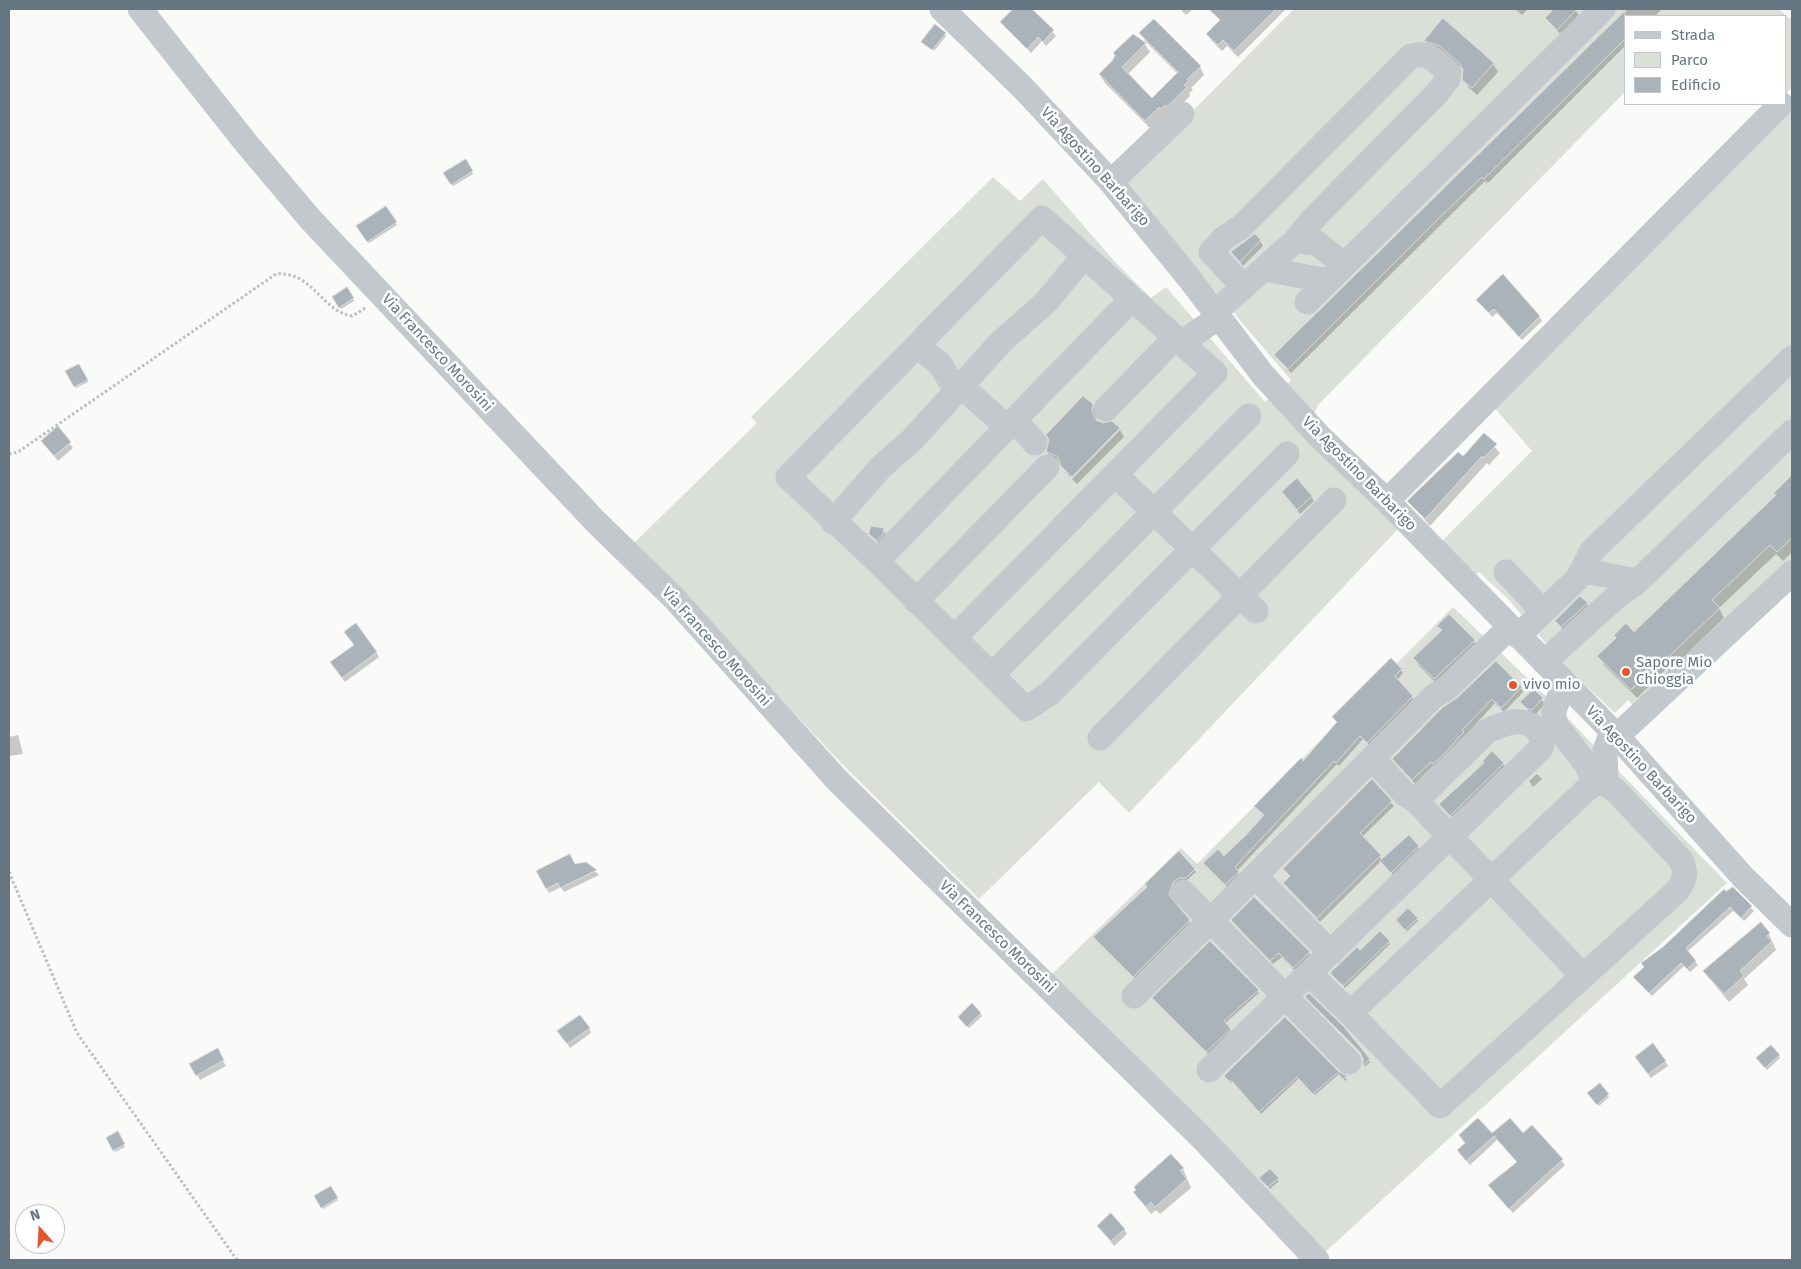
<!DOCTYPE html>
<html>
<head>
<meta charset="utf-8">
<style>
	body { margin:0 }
	#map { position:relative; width:1801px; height:1269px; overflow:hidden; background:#fafaf8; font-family:"Fira Sans",sans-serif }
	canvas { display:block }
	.frame { position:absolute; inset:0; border:10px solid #657683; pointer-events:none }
	.legend { position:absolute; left:1624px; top:15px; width:162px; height:90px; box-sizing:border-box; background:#fff; border:1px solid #c1c8cd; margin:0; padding:6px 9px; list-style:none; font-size:15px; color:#657683 }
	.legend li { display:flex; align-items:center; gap:10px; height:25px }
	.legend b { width:25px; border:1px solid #c1c8cd }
	.north { position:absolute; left:15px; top:1204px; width:50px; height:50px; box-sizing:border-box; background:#fff; border:1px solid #c1c8cd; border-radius:50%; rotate:341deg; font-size:14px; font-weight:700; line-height:20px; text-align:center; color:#657683 }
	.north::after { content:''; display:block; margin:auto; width:18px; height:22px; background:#e4572e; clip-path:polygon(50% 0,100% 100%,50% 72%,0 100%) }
</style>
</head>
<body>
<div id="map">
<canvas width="1801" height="1269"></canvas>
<div class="frame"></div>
<ul class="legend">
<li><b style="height:6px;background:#c3c8cc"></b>Strada</li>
<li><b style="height:14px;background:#dadfd7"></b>Parco</li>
<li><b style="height:14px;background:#aab3b9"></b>Edificio</li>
</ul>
<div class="north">N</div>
</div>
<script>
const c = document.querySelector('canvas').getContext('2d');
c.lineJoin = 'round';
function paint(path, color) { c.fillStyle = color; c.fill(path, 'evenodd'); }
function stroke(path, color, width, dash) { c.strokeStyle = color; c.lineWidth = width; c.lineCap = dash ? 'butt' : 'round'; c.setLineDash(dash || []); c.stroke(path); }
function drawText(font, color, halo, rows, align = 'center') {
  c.font = font + ' "Fira Sans",sans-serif'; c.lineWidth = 5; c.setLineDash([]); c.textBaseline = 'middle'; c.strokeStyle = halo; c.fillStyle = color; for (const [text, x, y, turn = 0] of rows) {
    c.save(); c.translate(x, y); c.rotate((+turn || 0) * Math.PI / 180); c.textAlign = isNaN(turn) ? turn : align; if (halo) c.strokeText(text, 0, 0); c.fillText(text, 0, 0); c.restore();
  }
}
const green = new Path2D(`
	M 1294,9 L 1778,9 L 1792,20 L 1792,87 L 1785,94 L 1785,16 L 1625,16 L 1625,92 L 1318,405 L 1313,415 L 1286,386 L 1291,380 L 1122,182 Z
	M 1792,103 L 1792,570 L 1637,708 L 1628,700 L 1615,713 L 1568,669 L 1508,599 L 1479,572 L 1473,578 L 1440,543 L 1532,451 L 1492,405 Z
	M 993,177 L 1020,201 L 1043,179 L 1116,263 L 1151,298 L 1166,287 L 1265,402 L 1272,396 L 1401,526 L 1129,813 L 1099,782 L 979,899 L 841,763 L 665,575 L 631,546 L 757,423 L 751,417 Z
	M 1453,607 L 1547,697 L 1727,883 L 1322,1255 L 1050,976 L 1181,848 L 1197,864 Z`);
const shadow = new Path2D(`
	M 1010,9 L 1031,9 L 1056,36 L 1046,46 L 1042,41 L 1031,53 L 1002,22 L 1012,12 Z
	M 1180,9 L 1193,9 L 1186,15 Z
	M 1208,9 L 1227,9 L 1230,12 L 1233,9 L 1286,9 L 1238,57 L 1227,46 L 1222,51 L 1211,40 L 1208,34 L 1221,21 Z
	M 1515,9 L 1528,9 L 1522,15 Z
	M 1556,9 L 1575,9 L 1579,15 L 1560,34 L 1546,19 Z
	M 1628,9 L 1662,9 L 1655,16 L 1625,16 L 1625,46 L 1488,183 L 1485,181 L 1291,373 L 1275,355 L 1463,170 L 1464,171 L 1532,105 Z
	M 1443,20 L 1493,64 L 1498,72 L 1477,95 L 1469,88 L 1464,80 L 1464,70 L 1446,54 L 1430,49 L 1425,41 Z
	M 945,34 L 946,36 L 934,51 L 924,44 Z
	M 1141,34 L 1200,67 L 1204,75 L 1191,88 L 1193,90 L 1189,93 L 1190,96 L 1172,114 L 1150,128 L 1105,83 L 1100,75 L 1133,35 L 1145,44 L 1150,52 L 1127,75 L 1152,100 L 1178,74 L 1146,42 Z
	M 465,161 L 473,174 L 453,186 L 445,174 Z
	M 386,208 L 397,225 L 369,243 L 358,226 Z
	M 1260,241 L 1263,246 L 1243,266 L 1232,252 Z
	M 346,289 L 354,301 L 341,309 L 334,297 Z
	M 1478,300 L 1539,316 L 1542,321 L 1522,340 L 1497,313 L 1492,317 Z
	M 79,365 L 88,382 L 76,388 L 67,371 Z
	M 1092,405 L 1097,414 L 1096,421 L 1119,429 L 1117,429 L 1070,477 L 1061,464 L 1052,460 L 1047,452 Z
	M 58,428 L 73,448 L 58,461 L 42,441 Z
	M 1120,430 L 1124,437 L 1077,484 L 1072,479 Z
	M 1484,435 L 1500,453 L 1489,465 L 1487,463 L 1430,526 L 1409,501 L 1463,458 Z
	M 1792,476 L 1792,552 L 1783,561 L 1776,554 L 1719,608 L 1724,618 L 1669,671 L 1667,668 L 1637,698 L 1604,665 L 1599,656 L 1634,633 L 1777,495 L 1776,493 Z
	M 1284,493 L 1311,496 L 1314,501 L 1300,514 Z
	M 883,529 L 886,535 L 880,545 L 871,534 Z
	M 1587,604 L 1590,609 L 1565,632 L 1556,621 Z
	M 1449,616 L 1474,641 L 1479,649 L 1439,686 L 1419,666 L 1415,658 L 1442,631 L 1439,626 Z
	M 355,646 L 376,652 L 379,657 L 345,682 L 335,667 Z
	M 1401,670 L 1403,673 L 1397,680 L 1415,701 L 1370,746 L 1363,739 L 1339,766 L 1337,764 L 1237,871 L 1240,876 L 1228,888 L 1207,867 L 1224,858 L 1264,816 L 1256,806 L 1303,763 L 1338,723 L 1334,718 Z
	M 1521,688 L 1523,692 L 1504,712 L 1495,703 L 1436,768 L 1434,765 L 1415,784 L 1396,763 L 1444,708 Z
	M 1534,690 L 1545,704 L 1535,715 L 1530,713 L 1522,702 Z
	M 18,735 L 23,754 L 9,756 L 9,737 Z
	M 1492,753 L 1505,766 L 1452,817 L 1442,807 Z
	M 1537,774 L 1542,779 L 1533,787 L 1529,781 Z
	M 1372,781 L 1394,806 L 1362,837 L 1383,861 L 1418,847 L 1420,849 L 1393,875 L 1381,861 L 1320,922 L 1287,887 L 1285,883 L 1291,877 L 1284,869 Z
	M 586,863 L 599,875 L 564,892 L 561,887 L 549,893 L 538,872 Z
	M 1194,870 L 1196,872 L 1187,880 L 1174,883 L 1170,891 L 1173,904 L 1190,923 L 1135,978 L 1095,939 L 1148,887 Z
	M 1733,889 L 1754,911 L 1744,921 L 1733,911 L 1687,952 L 1698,965 L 1690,972 L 1684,966 L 1652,996 L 1637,981 L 1664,948 Z
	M 1417,919 L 1418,921 L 1407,931 L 1399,922 Z
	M 1232,921 L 1309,953 L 1311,957 L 1296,972 L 1282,957 L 1273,964 Z
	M 1769,934 L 1776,950 L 1744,979 L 1748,985 L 1729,1002 L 1704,972 Z
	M 1210,942 L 1259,993 L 1224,1024 L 1231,1031 L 1208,1054 L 1155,1000 Z
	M 1389,942 L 1390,944 L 1345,988 L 1332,975 Z
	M 1308,999 L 1343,1028 L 1370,1062 L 1365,1067 L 1362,1054 Z
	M 972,1005 L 982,1016 L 969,1028 L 960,1019 Z
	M 1285,1018 L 1338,1073 L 1347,1079 L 1345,1081 L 1339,1074 L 1315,1095 L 1299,1078 L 1261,1114 L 1233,1081 L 1231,1083 L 1227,1078 Z
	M 589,1028 L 591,1033 L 570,1048 L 562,1036 Z
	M 217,1050 L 226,1066 L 200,1080 L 191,1064 Z
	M 1779,1056 L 1780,1058 L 1767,1070 L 1759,1061 Z
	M 1665,1061 L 1668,1066 L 1651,1078 L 1639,1062 Z
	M 1600,1085 L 1609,1097 L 1599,1106 L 1590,1095 Z
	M 1532,1127 L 1565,1165 L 1513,1213 L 1489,1185 L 1517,1162 L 1497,1140 L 1470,1165 L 1459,1151 L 1492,1135 L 1523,1135 Z
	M 118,1133 L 125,1147 L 115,1152 L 107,1138 Z
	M 1171,1156 L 1183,1169 L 1191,1188 L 1160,1214 L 1156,1210 L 1151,1214 L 1135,1193 Z
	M 1270,1170 L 1279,1181 L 1270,1189 L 1262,1180 Z
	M 331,1188 L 338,1200 L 323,1209 L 316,1197 Z
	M 1098,1226 L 1124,1229 L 1127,1234 L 1114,1246 Z`);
const building = new Path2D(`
	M 1013,9 L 1032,9 L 1054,30 L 1043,42 L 1038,37 L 1027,49 L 1000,22 Z
	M 1209,9 L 1276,9 L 1234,51 L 1223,40 L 1218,45 L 1206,34 L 1220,20 Z
	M 1554,9 L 1577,9 L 1557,30 L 1545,18 Z
	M 1625,11 L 1625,39 L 1484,179 L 1482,177 L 1442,215 L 1288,369 L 1274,355 Z
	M 1443,18 L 1494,63 L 1472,88 L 1462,80 L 1463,69 L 1459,63 L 1440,46 L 1424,41 Z
	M 1154,19 L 1201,66 L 1187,79 L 1189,81 L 1184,85 L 1187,87 L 1167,107 L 1165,105 L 1161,109 L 1159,107 L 1145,121 L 1099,74 L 1113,60 L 1115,55 L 1113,53 L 1133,34 L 1146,43 L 1122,67 L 1152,98 L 1178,72 L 1139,33 Z
	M 935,24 L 946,33 L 932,50 L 921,42 Z
	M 466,159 L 473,171 L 451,185 L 443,173 Z
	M 386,206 L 397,222 L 367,242 L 356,226 Z
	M 1255,234 L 1261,240 L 1240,262 L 1231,252 Z
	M 1503,274 L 1540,316 L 1519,337 L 1494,309 L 1489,313 L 1476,300 Z
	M 347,287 L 354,298 L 339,308 L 332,297 Z
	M 79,364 L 88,380 L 74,387 L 65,371 Z
	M 1083,396 L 1093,404 L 1092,412 L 1096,420 L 1103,423 L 1112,421 L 1120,428 L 1072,477 L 1061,466 L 1057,456 L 1046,452 L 1049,440 L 1046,435 Z
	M 58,426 L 71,442 L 54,456 L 41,441 Z
	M 1484,433 L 1497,444 L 1484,458 L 1482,456 L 1425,519 L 1407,501 L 1458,452 L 1463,456 Z
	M 1792,475 L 1792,538 L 1777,552 L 1770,545 L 1712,600 L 1720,608 L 1663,662 L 1661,660 L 1631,690 L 1597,656 L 1616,638 L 1614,635 L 1626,623 L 1634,632 L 1776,495 L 1774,493 Z
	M 1297,478 L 1312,496 L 1297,510 L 1282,492 Z
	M 871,526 L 884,528 L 883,534 L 877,541 L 869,534 Z
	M 1580,596 L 1588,603 L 1561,627 L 1555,621 Z
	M 1449,614 L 1475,640 L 1434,679 L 1413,658 L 1442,630 L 1437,626 Z
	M 356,623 L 377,652 L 342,678 L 330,662 L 354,645 L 344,632 Z
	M 1391,658 L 1402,669 L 1395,676 L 1413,696 L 1367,743 L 1360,736 L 1336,763 L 1334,761 L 1235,867 L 1239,872 L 1225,885 L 1203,863 L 1218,849 L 1224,856 L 1247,834 L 1264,815 L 1254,806 L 1301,758 L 1303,761 L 1337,722 L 1332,717 Z
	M 1496,661 L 1522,687 L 1501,708 L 1492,699 L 1462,730 L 1464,732 L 1443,755 L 1433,764 L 1431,762 L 1412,780 L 1392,759 L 1443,707 L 1457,698 Z
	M 1534,689 L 1543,698 L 1532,710 L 1526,708 L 1520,702 Z
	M 1492,751 L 1504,763 L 1450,816 L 1439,804 L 1484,763 L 1483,761 Z
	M 1372,779 L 1392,801 L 1360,833 L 1381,855 L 1317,918 L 1283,883 L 1290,876 L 1283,869 Z
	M 1409,835 L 1419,846 L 1391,873 L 1380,861 Z
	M 1179,851 L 1195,869 L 1186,878 L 1179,878 L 1173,882 L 1169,895 L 1190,920 L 1133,977 L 1093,937 L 1147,887 L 1145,884 Z
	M 570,854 L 575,864 L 586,862 L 597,870 L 560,888 L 558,883 L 546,889 L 536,871 Z
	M 1733,887 L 1752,906 L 1741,918 L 1730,907 L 1686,948 L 1696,961 L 1687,969 L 1681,963 L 1649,993 L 1633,977 L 1644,967 L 1641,963 L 1663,947 L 1724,889 L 1726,891 Z
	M 1254,897 L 1310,952 L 1293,968 L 1279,953 L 1270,961 L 1231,920 Z
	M 1408,908 L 1418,918 L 1405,930 L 1396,920 Z
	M 1761,922 L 1770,933 L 1767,936 L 1772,941 L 1740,971 L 1744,976 L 1724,994 L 1703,971 Z
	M 1380,931 L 1390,941 L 1343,986 L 1330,973 L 1357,947 L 1360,950 Z
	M 1210,941 L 1259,990 L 1224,1021 L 1231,1029 L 1206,1052 L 1152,998 Z
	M 1309,993 L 1344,1027 L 1370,1059 L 1363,1066 L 1363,1059 L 1360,1052 L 1305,997 Z
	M 972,1003 L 981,1013 L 967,1027 L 958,1017 Z
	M 580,1015 L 590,1028 L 567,1044 L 557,1031 Z
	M 1285,1017 L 1339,1072 L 1347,1076 L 1343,1079 L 1337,1073 L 1313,1094 L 1297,1077 L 1259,1112 L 1231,1080 L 1230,1082 L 1224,1076 Z
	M 1653,1043 L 1666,1061 L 1648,1074 L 1635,1057 Z
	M 1771,1045 L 1780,1055 L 1765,1068 L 1756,1058 Z
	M 218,1048 L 224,1060 L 196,1076 L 189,1064 Z
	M 1600,1083 L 1609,1094 L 1597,1105 L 1587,1093 Z
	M 1478,1118 L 1492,1133 L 1510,1118 L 1523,1133 L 1532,1125 L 1563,1159 L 1509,1209 L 1488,1185 L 1517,1162 L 1494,1136 L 1466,1161 L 1457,1150 L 1465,1143 L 1459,1135 Z
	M 118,1131 L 125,1144 L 113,1151 L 106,1138 Z
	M 1171,1154 L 1184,1168 L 1180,1171 L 1187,1179 L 1155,1207 L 1151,1202 L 1146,1207 L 1133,1192 L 1136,1190 L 1134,1187 Z
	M 1270,1169 L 1279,1178 L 1268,1187 L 1259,1178 Z
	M 331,1186 L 338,1198 L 321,1208 L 314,1196 Z
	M 1111,1213 L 1125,1229 L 1111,1241 L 1097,1226 Z`);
const path = new Path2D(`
	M 9,454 L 18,452 L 276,274 C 313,271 321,311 352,316 L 367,307
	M 9,872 L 77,1033 L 237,1260`);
const minor = new Path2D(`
	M 140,9 L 246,143 L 311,220 L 596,522 L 674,598 L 837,780 L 1202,1138 L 1317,1260
	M 942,9 L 1023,88 L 1111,182 L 1189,278 L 1263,375 L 1319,436 L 1387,501 L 1617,736 L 1743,877 L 1792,925
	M 1111,182 L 1182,114
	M 1295,241 L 1317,243 L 1344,265
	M 1265,269 L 1328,281
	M 1307,302 L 1603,9
	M 1215,312 L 1295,241 L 1314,218 L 1438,92 L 1448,79 L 1449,73 C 1436,61 1429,51 1411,56 L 1241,227 L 1224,238 L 1211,252 L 1244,287
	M 1181,343 L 1219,317
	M 917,346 L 940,364 L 956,391
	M 961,386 L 1008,428
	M 1106,409 L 1175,338
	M 1015,421 L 1035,443
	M 1116,475 L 1256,611
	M 1387,501 L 1781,104
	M 833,522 L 881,467 L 912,440 L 1001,342 L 1046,302 L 1084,256
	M 877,561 L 1026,709 L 1050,693 L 1287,454
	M 1583,571 L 1638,581 L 1792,432
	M 1506,572 L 1536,604 L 1542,613
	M 916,601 L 1047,467
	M 1518,636 L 1578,578 L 1592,551 L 1792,358
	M 954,638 L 1215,373 L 1042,218 L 788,477 L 877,561 L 1132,299
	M 1544,662 L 1614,599 L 1638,581
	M 992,675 L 1249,416
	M 1617,736 L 1792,573
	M 1100,738 L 1334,500
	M 1372,758 L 1405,794 L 1416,801 L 1583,976
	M 1606,784 L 1605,751 L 1612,731
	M 1183,892 L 1349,1062
	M 1331,953 L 1255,876 L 1434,696 L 1447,688 L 1509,628
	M 1310,974 L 1350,1013 L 1587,789 L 1596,783 L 1586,764 L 1558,728 L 1554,719 L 1554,710 L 1565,683
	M 1134,996 L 1255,876
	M 1350,1013 L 1440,1106 L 1677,891 C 1685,880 1687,873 1681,860 L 1615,790 L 1606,784 L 1596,783
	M 1209,1070 L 1540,749 C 1547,737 1534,723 1521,722 C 1510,720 1497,727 1487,731 L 1416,801`);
const markers = [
	[1626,672,5,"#e4572e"],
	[1513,685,5,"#e4572e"]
];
const streetNames = [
	["Via Agostino Barbarigo",1095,167,48],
	["Via Francesco Morosini",437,353,47],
	["Via Agostino Barbarigo",1359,474,45],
	["Via Francesco Morosini",716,647,48],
	["Via Agostino Barbarigo",1641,765,47],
	["Via Francesco Morosini",997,937,44]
];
const poiNames = [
	["Sapore Mio",1636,663],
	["Chioggia",1636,680],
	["vivo mio",1523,685]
];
paint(green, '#dadfd7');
paint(shadow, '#0003');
paint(building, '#aab3b9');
stroke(building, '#dcdcda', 1);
stroke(path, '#bbbfc2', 3, [2.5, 2.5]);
stroke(minor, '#c3c8cc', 25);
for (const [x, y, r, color] of markers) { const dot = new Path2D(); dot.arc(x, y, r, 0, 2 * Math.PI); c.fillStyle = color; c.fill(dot); stroke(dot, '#fff', 2); }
drawText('15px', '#657683', '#fff', streetNames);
drawText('15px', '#657683', '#fff', poiNames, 'left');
</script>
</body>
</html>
